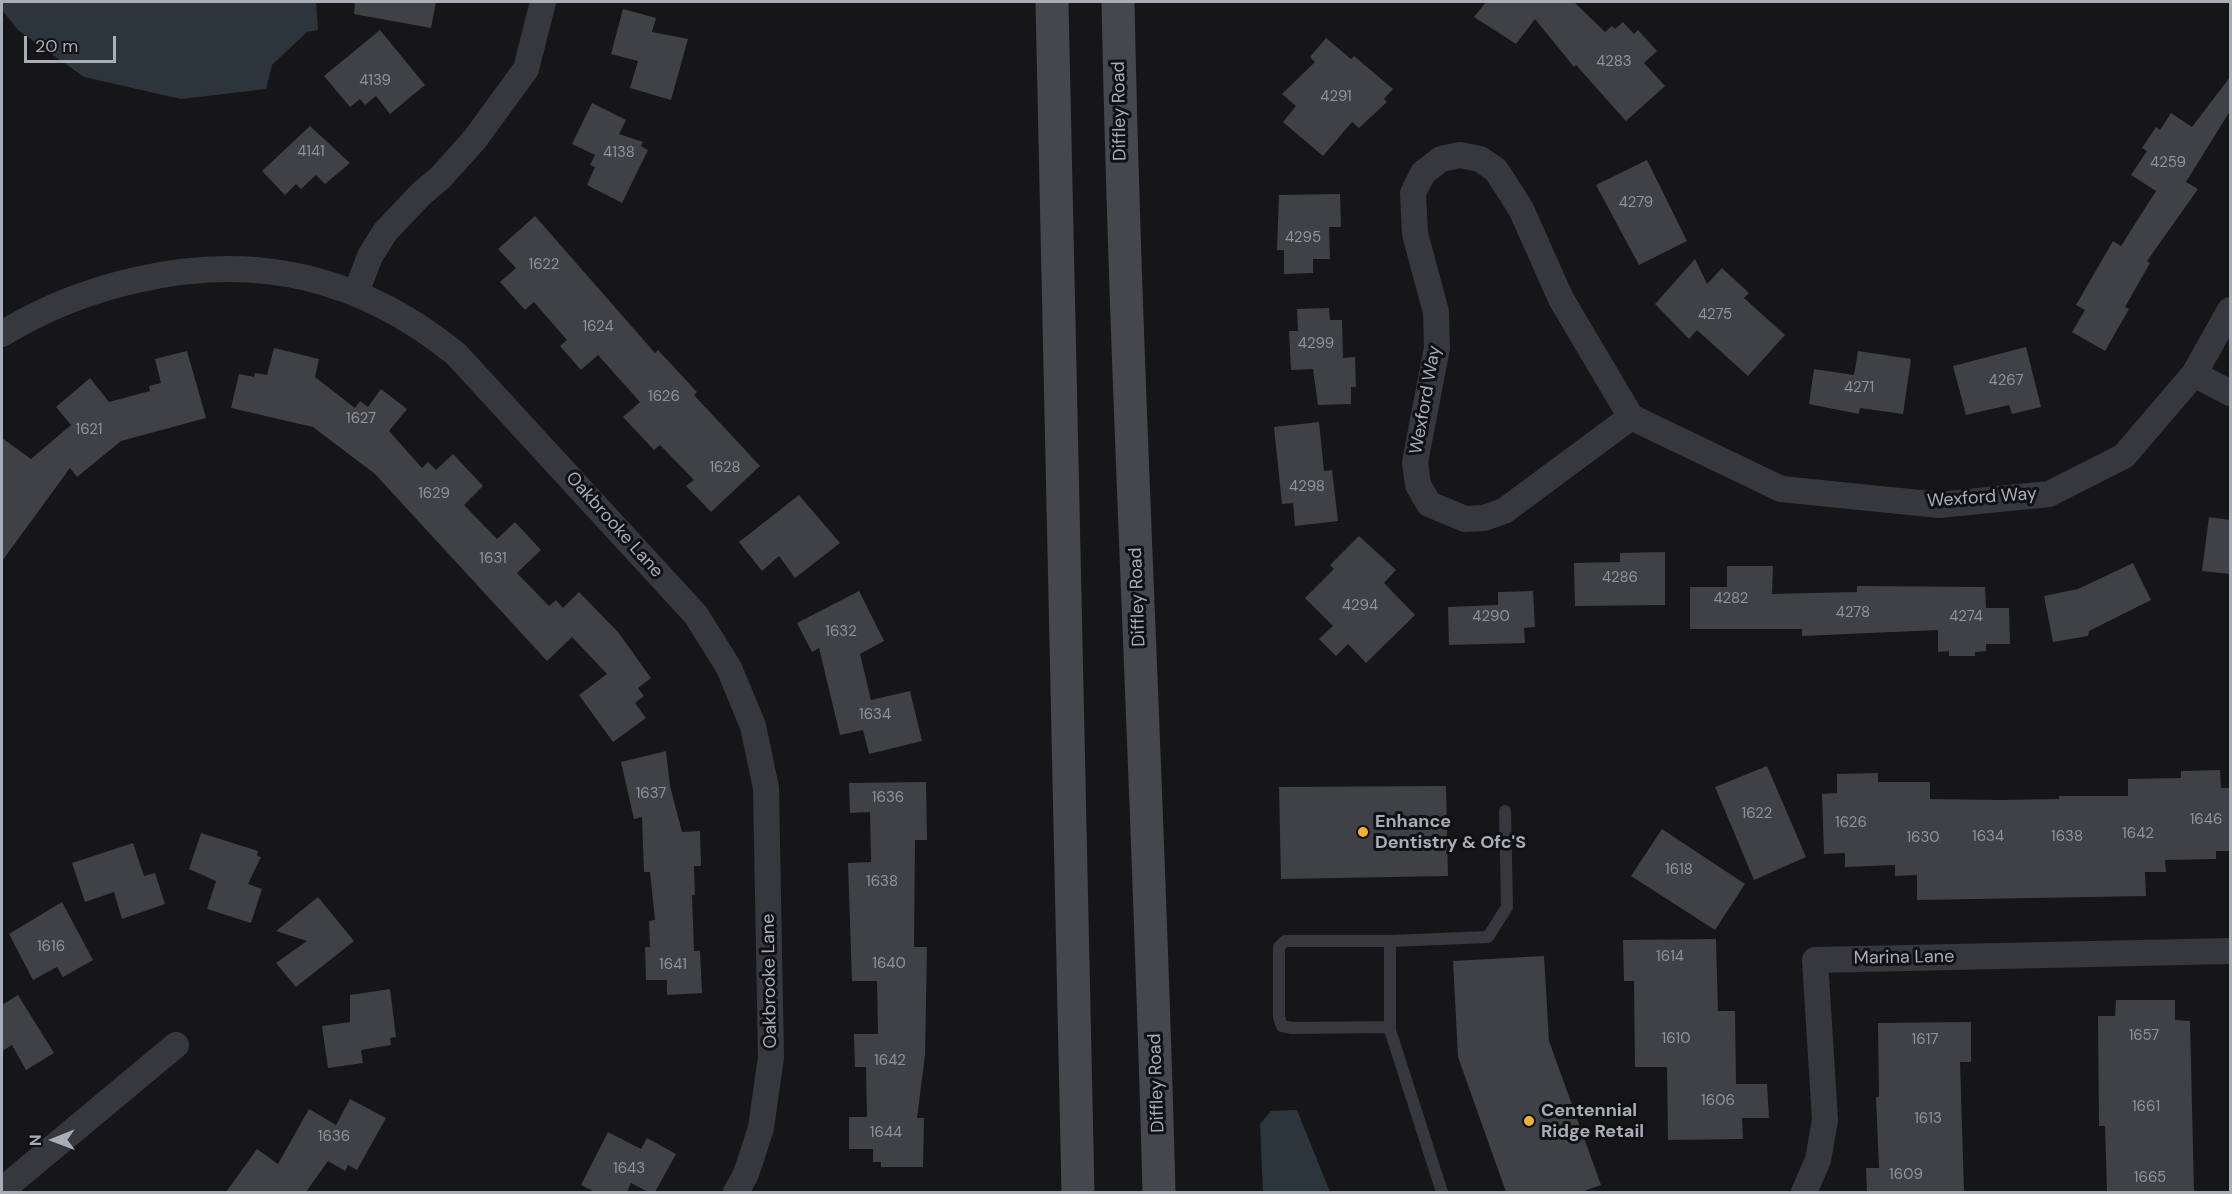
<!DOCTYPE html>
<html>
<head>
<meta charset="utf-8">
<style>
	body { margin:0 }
	#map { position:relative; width:2232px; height:1194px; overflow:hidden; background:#161618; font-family:"DM Sans",sans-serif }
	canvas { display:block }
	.frame { position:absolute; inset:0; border:3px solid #a8adb8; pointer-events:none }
	.north { position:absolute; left:24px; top:1110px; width:60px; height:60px; -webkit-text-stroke:4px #111113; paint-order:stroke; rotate:269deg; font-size:16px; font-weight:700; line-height:24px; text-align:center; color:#a8adb8 }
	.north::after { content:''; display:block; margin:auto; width:21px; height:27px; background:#a8adb8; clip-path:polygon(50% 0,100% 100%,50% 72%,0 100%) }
	.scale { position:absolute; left:24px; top:36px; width:92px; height:27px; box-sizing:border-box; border:3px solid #a8adb8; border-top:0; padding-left:8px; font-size:18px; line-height:21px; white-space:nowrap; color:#a8adb8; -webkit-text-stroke:4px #111113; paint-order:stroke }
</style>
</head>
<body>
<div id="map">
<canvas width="2232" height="1194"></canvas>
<div class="frame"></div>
<div class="north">N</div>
<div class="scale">20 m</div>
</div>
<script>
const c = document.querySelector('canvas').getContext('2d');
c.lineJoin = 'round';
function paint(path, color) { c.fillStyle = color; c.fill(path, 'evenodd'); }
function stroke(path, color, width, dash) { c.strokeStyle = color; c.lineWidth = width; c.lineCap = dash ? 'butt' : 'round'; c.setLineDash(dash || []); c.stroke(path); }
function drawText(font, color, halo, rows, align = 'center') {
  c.font = font + ' "DM Sans",sans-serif'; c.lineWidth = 6; c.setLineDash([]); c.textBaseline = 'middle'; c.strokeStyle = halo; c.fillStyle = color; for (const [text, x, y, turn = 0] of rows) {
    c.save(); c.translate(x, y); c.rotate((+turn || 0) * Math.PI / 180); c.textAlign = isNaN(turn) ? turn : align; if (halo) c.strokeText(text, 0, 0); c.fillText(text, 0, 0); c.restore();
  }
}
const water = new Path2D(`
	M 2,2 L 316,2 L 318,30 L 307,32 L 272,65 L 266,89 L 181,99 L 84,77 L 18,30 L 2,10 Z
	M 1297,1110 L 1330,1192 L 1263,1192 L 1260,1124 L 1271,1111 Z`);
const building = new Path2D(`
	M 355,2 L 436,2 L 431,28 L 354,14 Z
	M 1486,2 L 1574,2 L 1605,32 L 1612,26 L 1615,29 L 1623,22 L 1634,34 L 1638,30 L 1657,51 L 1644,63 L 1665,86 L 1626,121 L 1576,65 L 1574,67 L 1535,19 L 1516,44 L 1474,17 Z
	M 623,9 L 656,18 L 652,32 L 688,39 L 671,100 L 630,88 L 638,61 L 611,54 Z
	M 380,30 L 425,85 L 390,114 L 376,96 L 365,105 L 360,99 L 350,107 L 324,76 Z
	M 1326,38 L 1351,59 L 1354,56 L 1393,89 L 1384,99 L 1387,102 L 1359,128 L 1352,122 L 1323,156 L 1283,122 L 1296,106 L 1282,94 L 1315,62 L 1310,57 Z
	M 2230,77 L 2230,111 L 2186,182 L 2198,189 L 2147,261 L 2150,263 L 2125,307 L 2129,309 L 2105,351 L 2072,332 L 2085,310 L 2076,305 L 2113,241 L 2121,246 L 2156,191 L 2131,175 L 2147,151 L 2142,148 L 2156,127 L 2160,130 L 2171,113 L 2192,127 Z
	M 592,103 L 626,120 L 619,134 L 643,142 L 641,146 L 648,150 L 622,203 L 587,185 L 595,167 L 590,165 L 595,155 L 572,144 Z
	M 310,126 L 350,163 L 325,184 L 316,175 L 301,189 L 296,184 L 285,195 L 262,171 Z
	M 1647,160 L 1687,241 L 1639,265 L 1596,185 Z
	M 1340,194 L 1341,227 L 1329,227 L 1330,259 L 1313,259 L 1313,273 L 1284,274 L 1284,250 L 1277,250 L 1279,195 Z
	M 535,216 L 655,353 L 658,350 L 697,392 L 694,395 L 760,466 L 711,512 L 686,486 L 694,480 L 660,445 L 654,450 L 623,417 L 640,402 L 598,355 L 581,370 L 560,346 L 567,340 L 534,302 L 525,310 L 500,282 L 516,268 L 498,249 Z
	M 1695,259 L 1707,284 L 1722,268 L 1749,293 L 1744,298 L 1785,335 L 1748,376 L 1697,330 L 1689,339 L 1655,304 Z
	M 1329,308 L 1330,320 L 1342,320 L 1343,358 L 1355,357 L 1356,387 L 1351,387 L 1351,404 L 1318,405 L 1313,369 L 1291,370 L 1289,331 L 1298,331 L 1297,309 Z
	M 2026,347 L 2041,407 L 2012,414 L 2009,405 L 1966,415 L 1953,366 Z
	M 274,348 L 319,359 L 315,377 L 355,408 L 360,401 L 368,407 L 381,389 L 407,409 L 389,431 L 422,468 L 428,462 L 436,470 L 453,454 L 483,486 L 464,505 L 497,539 L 515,522 L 541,550 L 517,573 L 549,606 L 556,600 L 563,608 L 579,592 L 618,632 L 651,678 L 638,688 L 644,696 L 635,703 L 646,718 L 613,742 L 579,695 L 607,674 L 572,637 L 547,661 L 375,474 L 313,427 L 231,408 L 239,374 L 254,377 L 255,373 L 267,375 Z
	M 187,351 L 206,418 L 121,441 L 77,477 L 70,468 L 2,561 L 2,438 L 31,459 L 71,425 L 56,407 L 90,378 L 109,402 L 150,391 L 149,386 L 161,383 L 155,359 Z
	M 1858,351 L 1911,359 L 1903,414 L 1860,408 L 1859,414 L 1809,404 L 1814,369 L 1854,375 Z
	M 1319,422 L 1324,471 L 1332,470 L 1338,521 L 1295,526 L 1293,503 L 1282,504 L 1274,427 Z
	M 799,495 L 840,543 L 795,578 L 779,556 L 762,571 L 739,542 Z
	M 2209,517 L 2230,520 L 2230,574 L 2202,571 Z
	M 1359,536 L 1396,570 L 1384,583 L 1415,615 L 1366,663 L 1348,644 L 1336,656 L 1319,639 L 1333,626 L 1305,598 L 1334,569 L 1330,565 Z
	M 1665,552 L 1665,605 L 1575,606 L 1574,563 L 1620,562 L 1620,553 Z
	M 2133,563 L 2151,600 L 2089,631 L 2088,636 L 2053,642 L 2044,596 L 2078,589 Z
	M 1727,566 L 1773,566 L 1772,594 L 1857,592 L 1857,586 L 1985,587 L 1986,608 L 2009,608 L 2010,644 L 1986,644 L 1986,651 L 1975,652 L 1975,656 L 1949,656 L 1949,651 L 1938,652 L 1938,630 L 1802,636 L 1802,629 L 1690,629 L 1690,587 L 1727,587 Z
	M 859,591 L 884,641 L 860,654 L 871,700 L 910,691 L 922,741 L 869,754 L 863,730 L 840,735 L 819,648 L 812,652 L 797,623 Z
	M 1533,591 L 1535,627 L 1524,628 L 1525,643 L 1449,645 L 1448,607 L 1498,605 L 1498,592 Z
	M 666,751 L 670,786 L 682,832 L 700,831 L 701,866 L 694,866 L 695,895 L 692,895 L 694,951 L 700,951 L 702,993 L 667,995 L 667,980 L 646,980 L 645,947 L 650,947 L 649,921 L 655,920 L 650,872 L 644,872 L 642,817 L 634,819 L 621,762 Z
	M 1767,766 L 1806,857 L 1754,880 L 1715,787 Z
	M 2220,770 L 2221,788 L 2230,788 L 2230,851 L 2216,851 L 2216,859 L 2165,860 L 2166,872 L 2145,872 L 2146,896 L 1917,900 L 1917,875 L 1895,876 L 1895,865 L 1845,867 L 1845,853 L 1824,854 L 1822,794 L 1837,793 L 1837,774 L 1878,773 L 1878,782 L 1930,782 L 1930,799 L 2000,800 L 2059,799 L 2059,796 L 2128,796 L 2128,779 L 2181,778 L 2181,771 Z
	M 926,782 L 927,840 L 915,840 L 914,947 L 927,947 L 925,1055 L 917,1118 L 924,1118 L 923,1167 L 881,1167 L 881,1162 L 873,1162 L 873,1149 L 849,1149 L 849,1117 L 867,1117 L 866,1067 L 855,1067 L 854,1034 L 878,1034 L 877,981 L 852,981 L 848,863 L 871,862 L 870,812 L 850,813 L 849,783 Z
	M 1446,786 L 1448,876 L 1281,879 L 1279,787 Z
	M 1662,829 L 1745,884 L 1715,930 L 1631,876 Z
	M 201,833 L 258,851 L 257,856 L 261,857 L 248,884 L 262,889 L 251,923 L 207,909 L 216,881 L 189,869 Z
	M 133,843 L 144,876 L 155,873 L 165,904 L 122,919 L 114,892 L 85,902 L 72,863 Z
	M 318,897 L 354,941 L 296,987 L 276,963 L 307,941 L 276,931 Z
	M 62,902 L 93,960 L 63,977 L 57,967 L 33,980 L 9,934 Z
	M 1716,939 L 1718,1011 L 1735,1011 L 1736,1084 L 1767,1084 L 1769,1118 L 1742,1118 L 1743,1139 L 1668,1140 L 1667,1067 L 1635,1067 L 1634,981 L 1624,981 L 1623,940 Z
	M 1544,956 L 1549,1041 L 1601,1185 L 1581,1192 L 1506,1192 L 1458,1057 L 1453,961 Z
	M 390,989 L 396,1037 L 390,1038 L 391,1045 L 361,1050 L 363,1063 L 328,1068 L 322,1026 L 350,1022 L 350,995 Z
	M 18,995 L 54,1053 L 26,1070 L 12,1045 L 2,1051 L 2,1005 Z
	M 2116,1000 L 2175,1000 L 2175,1020 L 2190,1021 L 2194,1192 L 2107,1192 L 2105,1126 L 2099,1126 L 2098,1016 L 2115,1016 Z
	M 1971,1022 L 1971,1062 L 1960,1062 L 1964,1192 L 1867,1192 L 1866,1168 L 1879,1168 L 1876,1097 L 1879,1097 L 1878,1023 Z
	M 350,1099 L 386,1118 L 357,1170 L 348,1165 L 345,1171 L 328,1161 L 306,1192 L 226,1192 L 257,1149 L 278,1164 L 309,1109 L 336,1125 Z
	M 608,1132 L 641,1149 L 647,1138 L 676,1154 L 655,1192 L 648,1192 L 631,1183 L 627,1192 L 595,1192 L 581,1185 Z`);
const service = new Path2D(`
	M 1390,941 L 1285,941 L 1279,947 L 1279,1017 L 1282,1026 L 1292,1028 L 1390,1027
	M 1442,1192 L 1390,1030 L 1390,941 L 1488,937 L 1507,907 L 1505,811`);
const minor = new Path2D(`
	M 356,293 L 370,256 L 385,232 L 421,194 L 441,177 L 475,139 L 526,69 L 543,2
	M 2,334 C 44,308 88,291 136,280 C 256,252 361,277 456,354 L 696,615 L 729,668 L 753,726 L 766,788 L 771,1057 L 761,1128 L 746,1174 L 736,1192
	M 2194,374 L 2230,393
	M 1631,417 L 1504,511 L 1484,518 L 1465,519 L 1429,504 L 1418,485 L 1415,462 L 1437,348 L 1436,312 L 1415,234 L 1413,193 L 1423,173 L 1441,159 L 1460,155 L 1480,159 L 1496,170 L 1521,209 L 1561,299 L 1631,417 L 1781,489 L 1939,505 L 2049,494 L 2124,456 L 2194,374 L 2230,310
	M 2,1190 L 176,1045
	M 1804,1192 L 1818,1160 L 1825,1120 L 1815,960 L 2230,951`);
const secondary = new Path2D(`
	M 1052,2 L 1078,1192
	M 1118,2 C 1126,399 1149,795 1159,1192`);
const markers = [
	[1363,832,6,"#f2b134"],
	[1529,1121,6,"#f2b134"]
];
const numberNames = [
	["4283",1614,62],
	["4139",375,81],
	["4291",1336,97],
	["4141",311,152],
	["4138",619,153],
	["4259",2168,163],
	["4279",1636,203],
	["4295",1303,238],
	["1622",544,265],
	["4275",1715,315],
	["1624",598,327],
	["4299",1316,344],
	["4267",2006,381],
	["4271",1859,388],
	["1626",664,397],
	["1627",361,419],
	["1621",89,430],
	["1628",725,468],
	["4298",1307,487],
	["1629",434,494],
	["1631",493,559],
	["4286",1620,578],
	["4282",1731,599],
	["4294",1360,606],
	["4278",1853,613],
	["4290",1491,617],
	["4274",1966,617],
	["1632",841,632],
	["1634",875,715],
	["1637",651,794],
	["1636",888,798],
	["1622",1757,814],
	["1646",2206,820],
	["1626",1851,823],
	["1642",2138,834],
	["1634",1988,837],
	["1638",2067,837],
	["1630",1923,838],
	["1618",1679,870],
	["1638",882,882],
	["1616",51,947],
	["1614",1670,957],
	["1640",889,964],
	["1641",673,965],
	["1657",2144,1036],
	["1610",1676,1039],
	["1617",1925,1040],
	["1642",890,1061],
	["1606",1718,1101],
	["1661",2146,1107],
	["1613",1928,1119],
	["1644",886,1133],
	["1636",334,1137],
	["1643",629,1169],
	["1609",1906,1175],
	["1665",2150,1178]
];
const streetNames = [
	["Diffley Road",1120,111,-91],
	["Wexford Way",1426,400,-80],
	["Wexford Way",1982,498,-4],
	["Oakbrooke Lane",614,525,48],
	["Diffley Road",1138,597,-92],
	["Marina Lane",1904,958,-1],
	["Oakbrooke Lane",770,981,-91],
	["Diffley Road",1157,1083,-92]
];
const poiNames = [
	["Enhance",1375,822],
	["Dentistry & Ofc'S",1375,843],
	["Centennial",1541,1111],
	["Ridge Retail",1541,1132]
];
paint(water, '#2c353c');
paint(building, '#404145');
stroke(service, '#37383d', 12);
stroke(minor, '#37383d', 26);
stroke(secondary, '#45474d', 33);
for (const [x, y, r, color] of markers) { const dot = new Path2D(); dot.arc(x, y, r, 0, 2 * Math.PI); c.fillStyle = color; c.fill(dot); stroke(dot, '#111113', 2); }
drawText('15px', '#8e929b', null, numberNames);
drawText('18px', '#a8adb8', '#111113', streetNames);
drawText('bold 18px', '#a8adb8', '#111113', poiNames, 'left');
</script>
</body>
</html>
